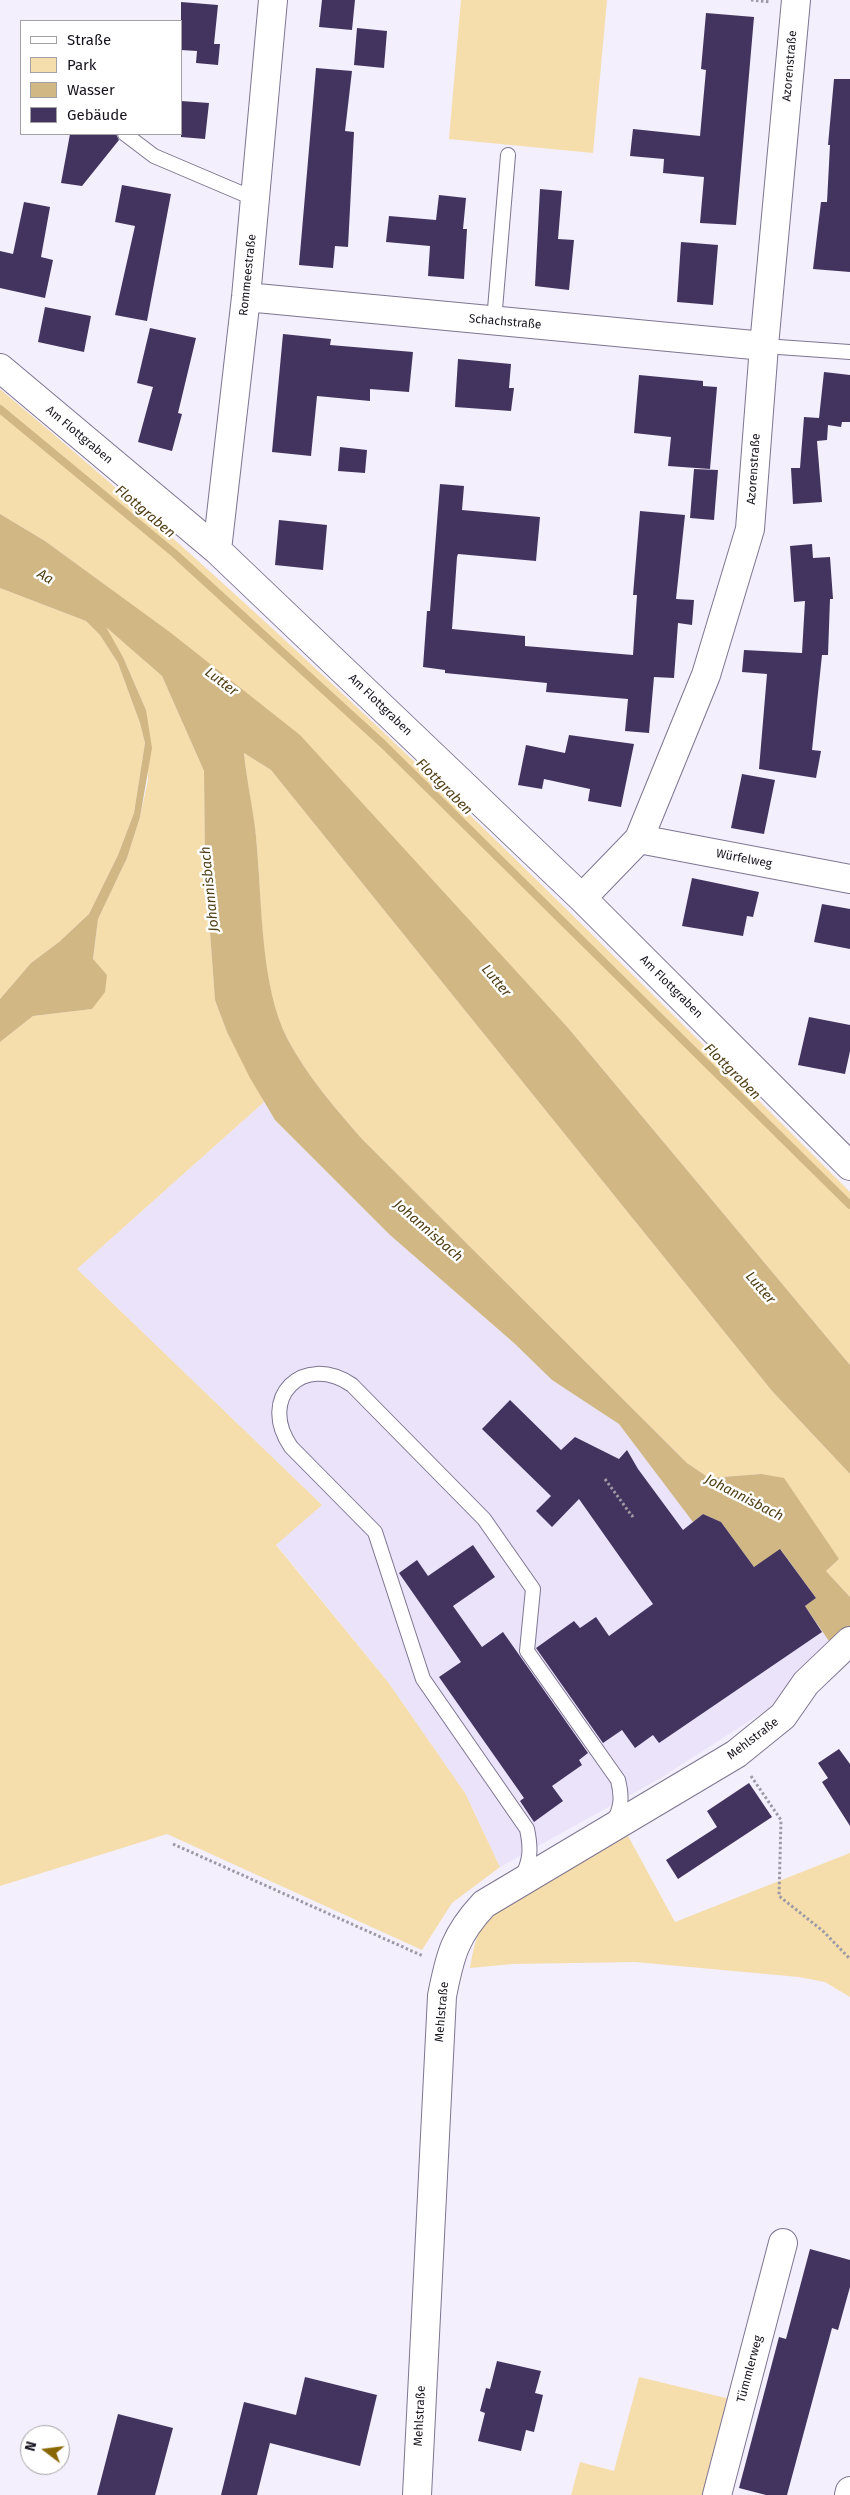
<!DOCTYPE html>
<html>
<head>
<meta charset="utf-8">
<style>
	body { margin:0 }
	#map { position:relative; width:850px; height:2495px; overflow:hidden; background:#f3effc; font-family:"Fira Sans",sans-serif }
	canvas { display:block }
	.legend { position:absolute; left:20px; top:20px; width:162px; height:115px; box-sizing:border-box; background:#fff; border:1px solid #a2a1a5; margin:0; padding:6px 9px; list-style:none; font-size:15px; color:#17131e }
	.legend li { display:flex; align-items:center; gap:10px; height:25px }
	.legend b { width:25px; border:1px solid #a2a1a5 }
	.north { position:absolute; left:20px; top:2425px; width:50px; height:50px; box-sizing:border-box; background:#fff; border:1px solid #a2a1a5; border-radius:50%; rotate:285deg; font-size:14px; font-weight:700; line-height:20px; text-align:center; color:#17131e }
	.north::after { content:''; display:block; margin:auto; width:18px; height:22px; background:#896705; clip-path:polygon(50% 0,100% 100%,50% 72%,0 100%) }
</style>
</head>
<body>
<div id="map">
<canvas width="850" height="2495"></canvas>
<ul class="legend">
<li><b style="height:6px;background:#fff"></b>Straße</li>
<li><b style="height:14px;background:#f5ddac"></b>Park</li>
<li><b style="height:14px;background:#d0b783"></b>Wasser</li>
<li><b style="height:14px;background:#43345f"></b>Gebäude</li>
</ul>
<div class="north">N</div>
</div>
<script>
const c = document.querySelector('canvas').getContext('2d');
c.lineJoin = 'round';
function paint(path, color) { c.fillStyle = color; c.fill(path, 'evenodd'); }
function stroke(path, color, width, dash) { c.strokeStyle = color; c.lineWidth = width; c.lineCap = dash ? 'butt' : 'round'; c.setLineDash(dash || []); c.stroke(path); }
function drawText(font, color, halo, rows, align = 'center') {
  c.font = font + ' "Fira Sans",sans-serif'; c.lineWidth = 5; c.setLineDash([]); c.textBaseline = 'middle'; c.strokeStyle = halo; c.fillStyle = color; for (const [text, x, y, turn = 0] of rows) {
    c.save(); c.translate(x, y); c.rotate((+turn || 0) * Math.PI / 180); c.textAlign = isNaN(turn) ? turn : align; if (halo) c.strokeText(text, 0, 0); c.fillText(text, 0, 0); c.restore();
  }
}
const built = new Path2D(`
	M 264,1102 L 275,1120 L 390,1235 L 514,1343 L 552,1380 L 619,1424 L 638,1448 L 703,1514 L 721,1522 L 754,1567 L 780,1549 L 816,1598 L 805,1606 L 831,1644 L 768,1709 L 659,1779 L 500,1867 L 465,1793 L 388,1682 L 276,1544 L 322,1505 L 77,1269 Z`);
const green = new Path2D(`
	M 461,0 L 607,0 L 593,153 L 449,139 Z
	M 0,389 C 300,639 575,916 850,1192 L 850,1365 L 569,1029 L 211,666 L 101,582 L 45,541 L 0,514 Z
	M 0,588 L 86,621 L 100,635 L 118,663 L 140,723 L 145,743 L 134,813 L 118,855 L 89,914 L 59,942 L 31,963 L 0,999 Z
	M 104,625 L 162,676 L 204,771 L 205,864 L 215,1000 L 227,1032 L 264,1102 L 77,1269 L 322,1505 L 276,1545 L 388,1682 L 465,1793 L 500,1867 L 452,1903 L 422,1950 L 167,1834 L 0,1886 L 0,1042 L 33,1016 L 92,1009 L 107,975 L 93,960 L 98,919 L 127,858 L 140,817 L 148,780 L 146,710 L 123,657 Z
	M 244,753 L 271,770 L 772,1391 L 850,1474 L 850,1597 L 826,1571 L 839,1559 L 761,1474 L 709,1478 L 687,1463 L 362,1139 C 334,1107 307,1076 287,1038 C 260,986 262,905 257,847 C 254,816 247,784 244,753 Z
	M 628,1836 L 675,1922 L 850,1853 L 850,1997 L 825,1982 L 799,1977 L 635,1962 L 513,1964 L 470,1968 C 472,1956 475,1938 482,1928 C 504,1895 591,1856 628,1836 Z
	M 639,2377 L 734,2400 L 709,2495 L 571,2495 L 580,2462 L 614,2471 Z`);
const water = new Path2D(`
	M 0,514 L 45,541 L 171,633 L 300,735 L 569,1029 L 850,1365 L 850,1474 L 772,1391 L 271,770 L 244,753 C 247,785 255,816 257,848 C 262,905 261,987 287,1038 C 307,1076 334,1107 362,1139 L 687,1463 L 709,1478 L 761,1474 L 784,1478 L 839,1559 L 826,1571 L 850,1597 L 850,1631 L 833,1647 L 805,1606 L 816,1598 L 781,1550 L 754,1567 L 721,1522 L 703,1514 L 693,1522 L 619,1424 L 552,1380 L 514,1343 L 390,1235 L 275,1120 L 250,1078 L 227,1032 L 215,1000 L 205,864 L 204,771 L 162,676 L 106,627 L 123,657 L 146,710 L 152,748 L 140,817 L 127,858 L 98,919 L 93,959 L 107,975 L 105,992 L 92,1009 L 33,1016 L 0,1042 L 0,999 L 31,963 L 59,942 L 89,914 L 118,855 L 134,813 L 145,743 L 140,723 L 118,663 L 100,635 L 86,621 L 0,588 Z`);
const stream = new Path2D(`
	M 0,409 L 174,553 L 383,744 L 850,1205`);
const building = new Path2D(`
	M 322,0 L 355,0 L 352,30 L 319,27 Z
	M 181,2 L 218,5 L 214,44 L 220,44 L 218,65 L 196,63 L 197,51 L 181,50 Z
	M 706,13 L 754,17 L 736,225 L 700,223 L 704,177 L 663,173 L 664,159 L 630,156 L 633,129 L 700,136 L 706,70 L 701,69 Z
	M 357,28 L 387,31 L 384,68 L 354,65 Z
	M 316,68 L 352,71 L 345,131 L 354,132 L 348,247 L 335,246 L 333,268 L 299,265 Z
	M 834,79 L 850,79 L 850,272 L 813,269 L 821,202 L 827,202 L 830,145 L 828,145 Z
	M 181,101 L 209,103 L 205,139 L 181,137 Z
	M 70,134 L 116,134 L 119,140 L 82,186 L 61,183 Z
	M 122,185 L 171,194 L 147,321 L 115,315 L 135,226 L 115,222 Z
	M 540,189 L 562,191 L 558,239 L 574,240 L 569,290 L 535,286 Z
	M 439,195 L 466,198 L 463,229 L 467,229 L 464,279 L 428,276 L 430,246 L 386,242 L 389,216 L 436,220 Z
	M 24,202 L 50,207 L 41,257 L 53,260 L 45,298 L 0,288 L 0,251 L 13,254 Z
	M 681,242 L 718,245 L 713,305 L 677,302 Z
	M 45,307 L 91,316 L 84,352 L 38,342 Z
	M 150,328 L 196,338 L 178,413 L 182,414 L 172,451 L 138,442 L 153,387 L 137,383 Z
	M 283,334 L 331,339 L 330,345 L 413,352 L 409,392 L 370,389 L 370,401 L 317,396 L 311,456 L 272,452 Z
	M 458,359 L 511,364 L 509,388 L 514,388 L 511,411 L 455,407 Z
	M 824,372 L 850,375 L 850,422 L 842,422 L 841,427 L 828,425 L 827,440 L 817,441 L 822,502 L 793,504 L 791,468 L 800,468 L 804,417 L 819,418 Z
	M 639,375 L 703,381 L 703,386 L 717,387 L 710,469 L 668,466 L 671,437 L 634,433 Z
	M 340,447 L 367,450 L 365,473 L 338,471 Z
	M 694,469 L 718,470 L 714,520 L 690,518 Z
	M 440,484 L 464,486 L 462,510 L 540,517 L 536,561 L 458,554 L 457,557 L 452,629 L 525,636 L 525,646 L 633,655 L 637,595 L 633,595 L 640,511 L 685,515 L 676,599 L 694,600 L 692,625 L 678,623 L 674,678 L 654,677 L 649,733 L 625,731 L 628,699 L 546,692 L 547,683 L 445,673 L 445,670 L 423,667 L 427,611 L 430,611 Z
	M 279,520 L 327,525 L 323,570 L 275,565 Z
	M 812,544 L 813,558 L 830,557 L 833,599 L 830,599 L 828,655 L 822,655 L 812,750 L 821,751 L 816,778 L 759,769 L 767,674 L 742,672 L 744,650 L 802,653 L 805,601 L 794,602 L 790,546 Z
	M 569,735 L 634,744 L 621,807 L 588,801 L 590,789 L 544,779 L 542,789 L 518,785 L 526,745 L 565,753 Z
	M 742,774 L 775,780 L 764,834 L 731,828 Z
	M 692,878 L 759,892 L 753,917 L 747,916 L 743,936 L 682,926 Z
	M 822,904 L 850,909 L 850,949 L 814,942 Z
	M 809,1017 L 850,1025 L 850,1051 L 845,1074 L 798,1065 Z
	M 510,1400 L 561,1450 L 575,1437 L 619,1459 L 627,1450 L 638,1469 L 683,1530 L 703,1514 L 721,1522 L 754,1567 L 780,1549 L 816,1598 L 805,1606 L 822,1632 L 659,1743 L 653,1735 L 635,1748 L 622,1730 L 603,1743 L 536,1648 L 574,1621 L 580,1628 L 596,1617 L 609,1636 L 653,1604 L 579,1499 L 552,1527 L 536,1511 L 551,1496 L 482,1429 Z
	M 473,1545 L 495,1577 L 453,1606 L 482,1647 L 503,1632 L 588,1753 L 579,1760 L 582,1765 L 552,1786 L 563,1801 L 534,1822 L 520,1801 L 524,1798 L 439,1677 L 461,1662 L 399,1573 L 417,1560 L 428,1576 Z
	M 839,1749 L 850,1764 L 850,1826 L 822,1782 L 828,1778 L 818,1763 Z
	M 749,1783 L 772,1817 L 678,1879 L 666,1860 L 717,1827 L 707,1811 Z
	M 810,2249 L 850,2260 L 850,2287 L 838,2330 L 832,2328 L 787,2495 L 766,2495 L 739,2488 L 779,2337 L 786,2339 Z
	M 497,2361 L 541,2371 L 535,2393 L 543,2395 L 534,2432 L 526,2430 L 521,2451 L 478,2441 L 485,2413 L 480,2411 L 486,2388 L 490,2389 Z
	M 305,2377 L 377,2395 L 360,2466 L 270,2443 L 257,2495 L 221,2495 L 244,2402 L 296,2415 Z
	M 118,2414 L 173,2428 L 155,2495 L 97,2495 Z`);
const path = new Path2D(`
	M 751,0 L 770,2
	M 605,1479 L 632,1516 L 634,1515
	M 751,1776 L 781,1820 L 779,1896 L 823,1931 L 850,1959
	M 173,1844 L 423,1956`);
const service = new Path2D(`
	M 125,134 L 154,156 L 255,199
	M 494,321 L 508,155
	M 764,346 L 850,352
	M 521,1878 C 531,1861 531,1848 527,1829 L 423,1679 L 375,1532 L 291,1447 C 257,1398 303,1352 352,1385 L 484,1519 L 533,1589 L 527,1651 L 618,1780 C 622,1796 622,1808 613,1822`);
const minor = new Path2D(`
	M 246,297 L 764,346
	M 0,368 L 217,550 L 582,898 L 850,1166
	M 217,550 L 246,297 L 273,0
	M 639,839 L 850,879
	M 582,898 L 639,839 L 706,675 L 750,529 L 764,346 L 796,0
	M 417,2495 L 442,1996 C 450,1955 455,1935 484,1904 L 736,1754 L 783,1716 L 806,1683 L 850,1641
	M 717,2495 L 783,2243
	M 849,2495 L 850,2491`);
const streetNames = [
	["Azorenstraße",790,66,-85],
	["Rommeestraße",248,275,-84],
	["Schachstraße",505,322,5],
	["Am Flottgraben",79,435,40],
	["Azorenstraße",754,469,-86],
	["Am Flottgraben",380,705,44],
	["Würfelweg",744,859,11],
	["Am Flottgraben",671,987,45],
	["Mehlstraße",753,1739,-37],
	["Mehlstraße",442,2012,-85],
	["Tümmlerweg",750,2369,-75],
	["Mehlstraße",420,2416,-87]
];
const waterNames = [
	["Flottgraben",145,512,40],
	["Aa",45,577,31],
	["Lutter",221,682,37],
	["Flottgraben",444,787,45],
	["Johannisbach",210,889,-96],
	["Lutter",496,981,50],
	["Flottgraben",732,1072,45],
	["Johannisbach",428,1231,41],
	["Lutter",760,1288,49],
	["Johannisbach",744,1498,27]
];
paint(built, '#eae3fa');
paint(green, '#f5ddac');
paint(water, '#d0b783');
stroke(stream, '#d0b783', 8);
paint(building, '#43345f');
stroke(service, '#7e7591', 16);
stroke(minor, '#7e7591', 30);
stroke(path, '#9d99a5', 3, [2.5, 2.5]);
stroke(service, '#fff', 14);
stroke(minor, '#fff', 28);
drawText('12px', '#17131e', '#fff', streetNames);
drawText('italic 14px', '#503f15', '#fff', waterNames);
</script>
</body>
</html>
